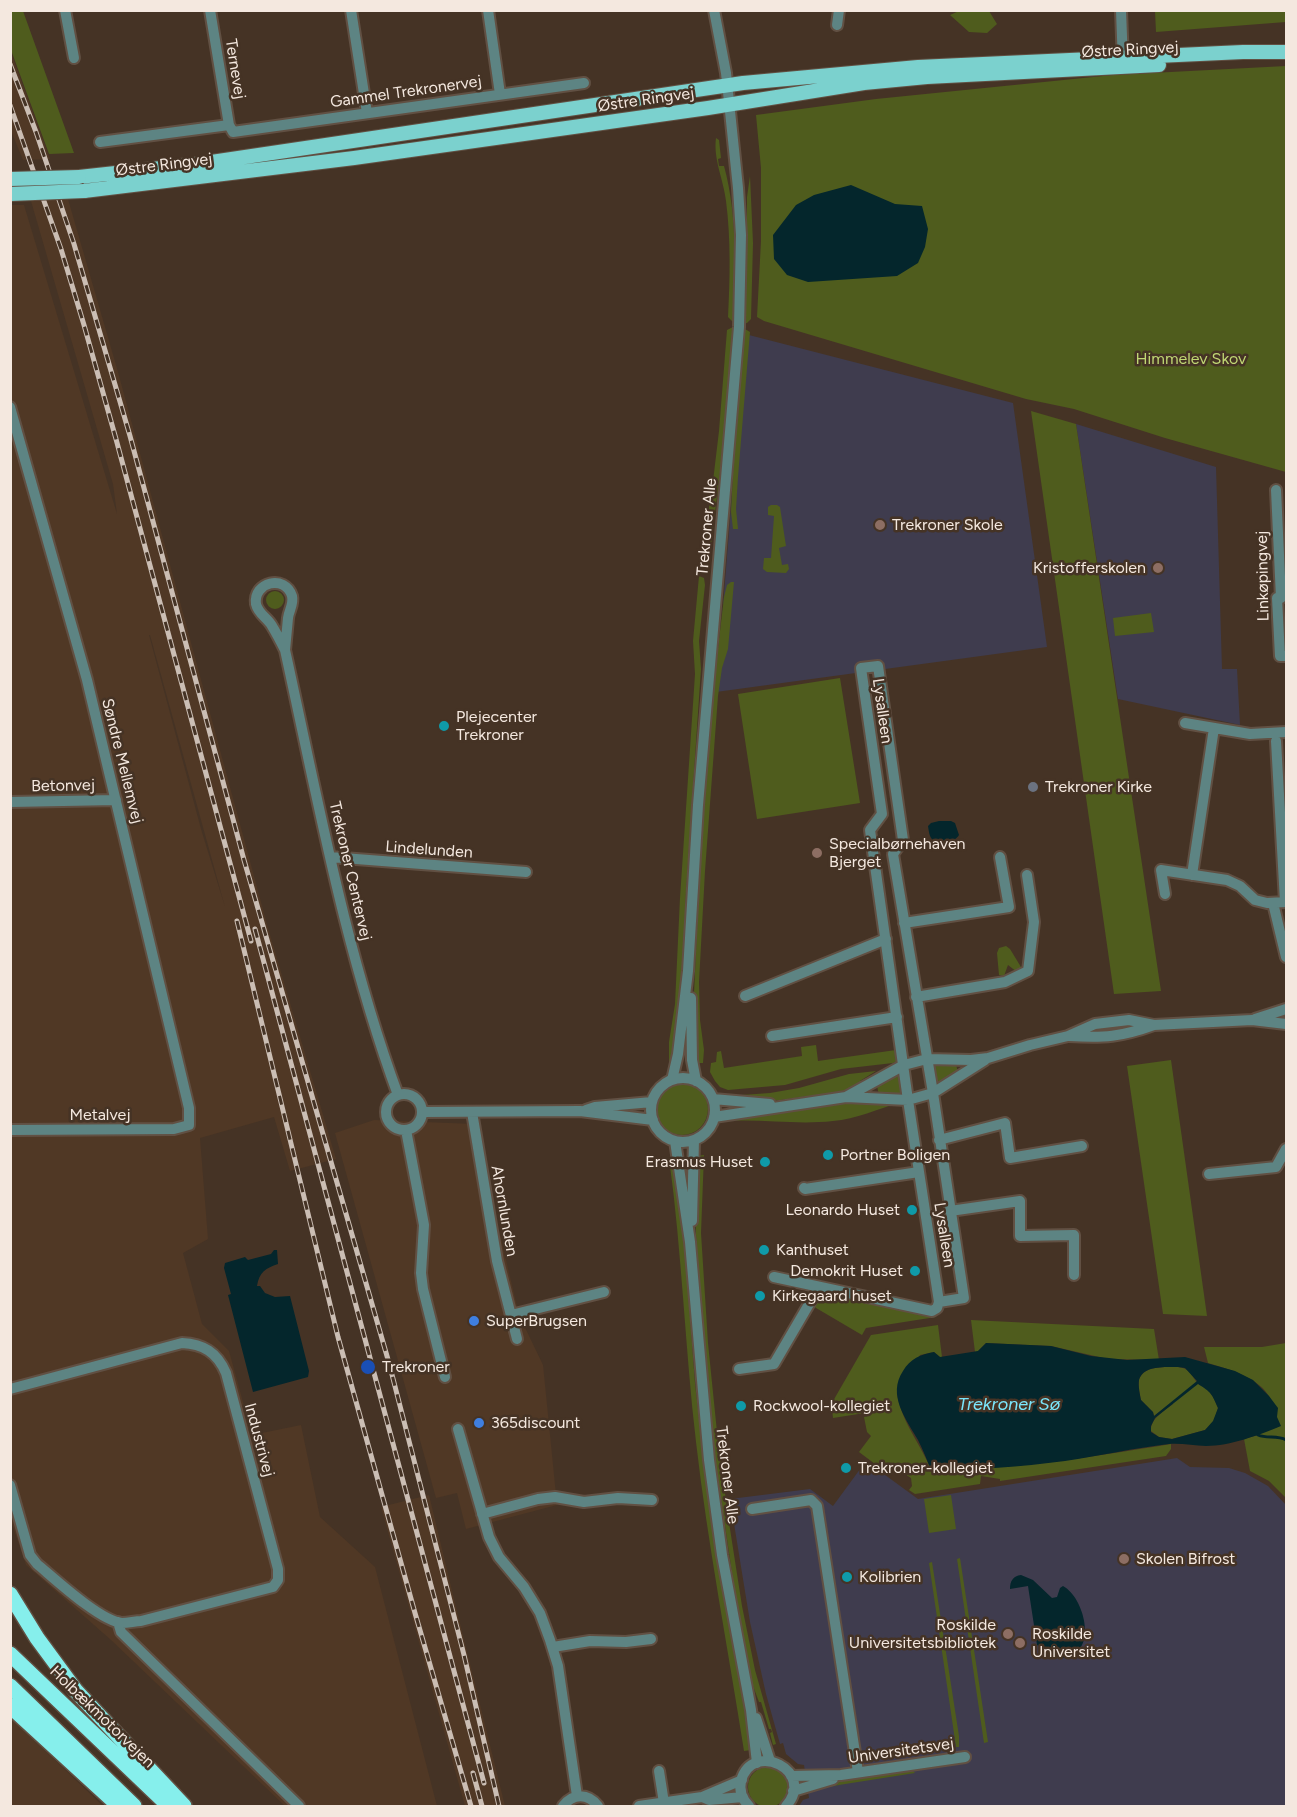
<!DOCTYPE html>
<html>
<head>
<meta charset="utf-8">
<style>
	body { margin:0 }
	#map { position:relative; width:1297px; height:1817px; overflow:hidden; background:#453325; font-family:Figtree,sans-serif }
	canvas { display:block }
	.frame { position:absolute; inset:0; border:12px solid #f4e8df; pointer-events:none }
</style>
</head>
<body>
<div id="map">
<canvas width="1297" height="1817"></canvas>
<div class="frame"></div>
</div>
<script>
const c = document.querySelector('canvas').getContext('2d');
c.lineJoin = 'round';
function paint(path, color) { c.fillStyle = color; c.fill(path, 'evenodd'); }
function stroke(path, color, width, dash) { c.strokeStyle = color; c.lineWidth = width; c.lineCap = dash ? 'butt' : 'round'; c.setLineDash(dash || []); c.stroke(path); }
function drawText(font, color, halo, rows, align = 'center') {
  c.font = font + ' Figtree,sans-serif'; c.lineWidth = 5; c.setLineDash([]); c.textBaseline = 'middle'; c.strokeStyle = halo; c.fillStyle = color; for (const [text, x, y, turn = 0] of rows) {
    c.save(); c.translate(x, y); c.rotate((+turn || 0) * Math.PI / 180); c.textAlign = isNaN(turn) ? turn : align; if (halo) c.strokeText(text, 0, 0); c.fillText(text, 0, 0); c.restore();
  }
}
const built = new Path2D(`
	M 10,50 L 50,159 L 23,160 L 11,131 Z
	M 68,199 L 118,372 L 268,928 L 336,1159 L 290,1171 L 274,1117 L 200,1138 L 208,1239 L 183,1253 L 202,1324 L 229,1351 L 252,1435 L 301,1425 L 320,1517 L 375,1567 L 437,1806 L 285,1806 L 111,1640 L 26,1565 L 11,1521 L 10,205 L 24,205 L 117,514 L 113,484 L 31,201 ZM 149,635 L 150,635 L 225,907 L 201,829 Z
	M 374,1120 L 474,1124 L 519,1315 L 543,1365 L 557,1505 L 466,1529 L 457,1493 L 436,1498 L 335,1133 Z
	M 429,1495 L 455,1603 L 505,1806 L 465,1806 L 381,1507 Z
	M 10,1718 L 11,1718 L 103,1806 L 11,1806 Z`);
const education = new Path2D(`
	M 745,334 L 1013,403 L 1047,647 L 716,692 Z
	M 1076,424 L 1216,467 L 1222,669 L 1237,669 L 1240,725 L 1118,699 Z
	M 1177,1458 L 1190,1467 L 1229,1468 L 1245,1473 L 1268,1486 L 1286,1505 L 1286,1806 L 799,1806 L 803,1800 L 809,1798 L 804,1765 L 798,1764 L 786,1754 L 783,1743 L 780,1744 L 766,1694 L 750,1622 L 730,1499 L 810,1489 L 833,1506 L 866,1461 L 918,1499 Z`);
const green = new Path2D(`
	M 11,10 L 23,11 L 74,153 L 49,154 L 11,50 Z
	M 959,11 L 989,11 L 997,24 L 987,33 L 969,32 L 950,15 Z
	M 1155,11 L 1286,11 L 1286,22 L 1156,32 Z
	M 1286,66 L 1286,472 L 1165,438 L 1074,409 L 1026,399 L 764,321 L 757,317 L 761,241 L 761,168 L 756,115 L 876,99 L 1113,75 Z
	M 716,138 L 719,140 L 721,158 L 718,159 L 719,166 L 724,166 C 738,217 735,270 733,322 L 728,317 C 730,279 731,240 726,201 C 724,181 713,159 716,138 Z
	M 750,176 L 753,243 L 751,319 L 747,323 L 745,323 L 747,236 L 747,197 Z
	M 733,327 L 721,464 L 709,562 L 708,566 L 704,569 L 700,569 L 704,528 L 711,498 L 719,431 L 727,330 Z
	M 745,329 L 750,332 L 738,477 L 736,509 L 738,529 L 733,529 L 731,512 L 734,452 Z
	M 1031,411 L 1076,424 L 1161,991 L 1114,994 Z
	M 771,505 L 777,505 L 780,507 L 786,546 L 779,548 L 782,565 L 788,564 L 789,569 L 786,573 L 767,572 L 763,569 L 764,558 L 771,558 L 774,516 L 768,515 L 768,507 Z
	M 699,576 L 704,578 L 705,585 L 699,641 L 701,669 L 699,698 L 686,892 L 681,1005 L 674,1062 L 669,1062 L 669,1042 L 675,1004 L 680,898 L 695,674 L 693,641 Z
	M 731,582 L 734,582 L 728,649 L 722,668 L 718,696 L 705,871 L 699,982 L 700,1020 L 704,1050 L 703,1063 L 696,1063 L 694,993 L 702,823 L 711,708 L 724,597 L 727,585 Z
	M266 600a9 9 0 1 1 18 0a9 9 0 1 1-18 0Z
	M 1151,613 L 1154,632 L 1115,636 L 1113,618 Z
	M 840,678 L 860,803 L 757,819 L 738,694 Z
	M 1006,946 L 1010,949 L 1021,967 L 1017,972 L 1008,965 L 1004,976 L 999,975 L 997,953 L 999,948 Z
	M 816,1045 L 818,1061 L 896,1050 L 898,1061 L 893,1063 L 841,1069 L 785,1085 L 728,1090 L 720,1087 L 715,1081 L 710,1072 L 711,1063 L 716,1062 L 717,1052 L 721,1051 L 724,1068 L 802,1056 L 801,1047 Z
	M 1171,1060 L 1207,1316 L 1163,1314 L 1127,1066 Z
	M 933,1063 L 956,1064 L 958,1073 L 937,1086 Z
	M 876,1071 L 860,1081 L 861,1084 L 848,1091 L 773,1101 L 728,1096 L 770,1093 L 799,1088 L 849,1074 Z
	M 899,1073 L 902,1097 L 879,1095 L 877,1086 Z
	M656 1109a26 26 0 1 1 52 0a26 26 0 1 1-52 0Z
	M 862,1099 L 901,1102 C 878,1109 856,1119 833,1121 C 798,1125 763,1119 729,1121 L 729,1118 Z
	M 704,1155 L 701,1233 L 708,1343 L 717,1432 L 728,1516 L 742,1606 L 755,1670 L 776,1744 L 773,1745 L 770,1733 L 772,1732 L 771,1729 L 769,1729 L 761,1702 L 759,1702 L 750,1678 L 737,1606 L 712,1439 L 702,1327 L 697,1256 L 694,1191 L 696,1156 Z
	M 674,1157 L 684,1238 L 695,1383 L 705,1472 L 719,1568 L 747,1717 L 751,1750 L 744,1751 C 728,1648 708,1546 696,1442 C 685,1348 682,1252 669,1158 Z
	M 827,1292 L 935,1315 L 936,1317 L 866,1328 L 862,1335 L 811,1305 L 817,1295 Z
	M 971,1320 L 1154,1329 L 1159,1360 L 1108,1359 L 1051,1346 L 986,1343 L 978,1351 L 975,1352 Z
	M 938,1325 L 942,1357 L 940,1357 L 934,1352 L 920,1355 L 897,1392 C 900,1420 921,1444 931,1470 C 1012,1470 1091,1457 1171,1444 L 1171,1449 L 1166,1456 L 1000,1481 L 1000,1479 L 981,1476 L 980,1484 L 915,1494 L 909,1490 L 912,1486 L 911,1478 L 896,1468 L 890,1469 L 887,1473 L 859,1452 L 871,1436 L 867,1432 L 864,1417 L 871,1415 L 871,1412 L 833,1418 L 832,1409 L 829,1408 L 871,1335 Z
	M 1286,1343 L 1286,1498 L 1269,1481 L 1250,1471 L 1244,1439 L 1258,1435 L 1277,1417 C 1275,1411 1273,1404 1270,1398 C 1260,1378 1229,1369 1208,1363 L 1204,1347 L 1262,1347 Z
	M 1178,1367 C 1193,1369 1191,1378 1200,1385 C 1202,1386 1204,1386 1205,1387 C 1212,1392 1215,1401 1218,1408 L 1214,1422 L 1205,1430 L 1172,1439 L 1159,1437 L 1151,1431 C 1150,1419 1164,1411 1173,1404 L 1172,1402 L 1154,1416 L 1153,1412 L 1141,1400 C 1140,1395 1138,1386 1139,1380 C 1143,1365 1166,1367 1178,1367 Z
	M 951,1495 L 956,1529 L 929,1533 L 924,1499 Z
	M 960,1558 L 988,1742 L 984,1743 L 957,1559 Z
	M 932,1562 L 959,1736 L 959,1747 L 956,1747 L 929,1563 Z
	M748 1787a20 20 0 1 1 40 0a20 20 0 1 1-40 0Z
	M 912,1770 L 915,1773 L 839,1785 L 809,1791 L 809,1790 L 838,1782 Z`);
const water = new Path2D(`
	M 851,185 L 895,204 L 922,206 L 928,229 L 925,247 L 918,263 L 897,276 L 808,282 L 787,275 L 774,259 L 773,235 L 796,205 L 814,195 Z
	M 939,821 L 951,821 L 955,823 L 959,835 C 955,842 940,847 933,840 C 929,837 929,831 928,826 L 931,823 Z
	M 274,1250 L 277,1250 L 278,1264 C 266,1268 259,1272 257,1286 L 260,1286 L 265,1293 L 275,1297 L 290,1296 L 309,1371 L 308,1377 L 253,1392 L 228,1295 L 231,1294 L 224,1268 L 225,1263 L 245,1257 L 248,1260 L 271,1254 Z
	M 986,1343 L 1051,1346 L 1091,1356 L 1127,1360 L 1185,1357 L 1235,1371 L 1253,1380 L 1269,1396 L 1278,1408 L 1277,1417 L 1281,1426 C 1259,1435 1230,1446 1206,1446 C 1194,1446 1182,1443 1169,1444 C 1134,1448 1099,1456 1065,1461 C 1020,1467 976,1470 931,1470 C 927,1460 923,1450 918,1440 C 906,1419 887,1395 903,1371 C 910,1359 921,1354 934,1352 L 940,1357 L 978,1351 ZM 1178,1367 L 1185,1368 L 1197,1381 L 1154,1416 L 1153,1412 L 1141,1400 C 1140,1395 1138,1386 1139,1380 C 1143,1365 1166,1367 1178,1367 ZM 1198,1384 C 1211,1392 1212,1394 1218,1408 L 1213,1421 L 1205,1430 L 1172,1439 L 1159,1437 L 1151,1432 L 1151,1426 L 1155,1418 Z
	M 1021,1575 L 1033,1580 L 1052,1598 L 1057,1597 L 1060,1588 L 1063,1586 C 1084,1597 1098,1650 1067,1657 C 1063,1658 1057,1658 1053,1656 C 1047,1653 1042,1648 1037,1645 L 1028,1586 L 1010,1589 C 1010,1581 1013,1576 1021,1575 Z`);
const stream = new Path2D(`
	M 1258,1435 C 1267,1439 1277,1435 1286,1440`);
const minor = new Path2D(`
	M 65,10 L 74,58
	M 210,10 L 229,125 L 233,132 L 584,83
	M 351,10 L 367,113
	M 488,10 L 500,94
	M 1121,10 L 1123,64
	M 837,25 L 839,10
	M 100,142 L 229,125
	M 10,407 L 87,680 L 189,1108 L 189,1125 L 174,1129 L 10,1130
	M 1276,490 L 1281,598 L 1277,598 L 1280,656 L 1286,656
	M 285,650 C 286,640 287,629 288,618 C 289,610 294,604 292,596 C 285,574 253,582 256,604 C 258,614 268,618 272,626 C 277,634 281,642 285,650 C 318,800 345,951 398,1095
	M 1185,723 L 1250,734 L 1286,732
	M 1276,741 L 1285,902
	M 10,802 L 116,800
	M 330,857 L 526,872
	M 1192,875 L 1214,728
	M 1165,894 L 1161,870 L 1227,880 L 1240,886 L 1255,900 L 1267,903 L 1286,902
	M 1273,903 L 1286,957
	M 904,923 L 1009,907 L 1000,857
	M 745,996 L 886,939
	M 916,997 L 1005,982 L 1028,971 L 1034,922 L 1027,875
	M 691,998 L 692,1060 L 696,1081
	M 1255,1019 L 1286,1009
	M 772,1036 L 897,1017
	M 1069,1036 C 1104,1038 1121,1037 1154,1025
	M651 1110a32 32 0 1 1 64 0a32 32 0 1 1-64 0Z
	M 672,1080 L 678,1054 L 688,971 L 698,805 L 739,327 L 741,235 L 738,188 L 726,73 L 714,10
	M386 1112a18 18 0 1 1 36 0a18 18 0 1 1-36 0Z
	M 846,1097 L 904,1065 L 927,1059 L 971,1060 L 988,1058 L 1030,1045 L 1068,1036 L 1095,1024 L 1129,1020 L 1154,1025 L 1252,1020 L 1286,1024
	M 713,1099 L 770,1104
	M 586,1110 L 595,1107 L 652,1102
	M 422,1112 L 580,1111 L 653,1120
	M 472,1112 L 497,1261 L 517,1339
	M 714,1117 L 846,1097 L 908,1100 L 933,1093 L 985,1060
	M 406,1130 L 424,1225 L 421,1273 L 423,1289 L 445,1377
	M 939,1140 L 1005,1123 L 1010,1158 L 1082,1146
	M 675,1141 L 690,1242 L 709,1460 L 722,1555 L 751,1710 L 757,1763
	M 1209,1174 L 1276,1167 L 1286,1149
	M 804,1188 L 805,1189 L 919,1172
	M 950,1211 L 1020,1201 L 1020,1236 L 1074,1235 L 1074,1275
	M 692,1221 L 694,1140
	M 774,1277 L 932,1311 L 937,1308 L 939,1302 L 908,1100 L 870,830 L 882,814 L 861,668 L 878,666 L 903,840 L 893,854 L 933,1093 L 964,1298 L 939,1302
	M 511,1315 L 604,1292
	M 739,1369 L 774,1364 L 819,1287
	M 10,1389 L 182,1343 C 203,1344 217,1352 226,1373 L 278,1569 L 278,1580 L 273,1587 L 141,1621 C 135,1621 129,1623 122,1623 C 100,1621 55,1579 37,1564 L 30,1555 L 10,1485
	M 458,1429 L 489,1537 L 499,1557 L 524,1587 L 540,1613 L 550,1640 L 558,1666 L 577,1796
	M 752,1509 L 811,1500 L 817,1506 L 858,1772
	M 482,1514 L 538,1499 L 555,1497 L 584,1502 L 618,1498 L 652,1500
	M 118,1622 L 121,1632 L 299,1806
	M 553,1647 L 590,1641 L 626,1642 L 651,1639
	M 756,1718 L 770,1761
	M 659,1771 L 664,1803
	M 791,1776 L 841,1775 L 965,1757
	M 793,1791 L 833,1779
	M 702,1797 L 709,1800 L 743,1797
	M 563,1806 C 573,1793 588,1793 598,1806
	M 639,1806 L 702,1797 L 742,1780
	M 749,1806 C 742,1799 739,1790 741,1781 C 752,1739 817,1771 786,1806`);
const major = new Path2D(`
	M 79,177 L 198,164 L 743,83 L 918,67 L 1243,52 L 1286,52
	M 84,191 L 354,158 L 708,108 L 864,83 L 927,77 L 1159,65`);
const highway = new Path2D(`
	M 10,1594 L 37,1638 L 76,1691 L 184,1806
	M 10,1654 L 169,1806
	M 10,1686 L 134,1806
	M 10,1706 L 119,1806`);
const rail = new Path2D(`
	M 10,64 L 36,132 L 74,244 L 130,436 L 244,860 L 389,1363 L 464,1655 L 499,1806
	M 10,105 L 61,249 L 84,325 L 116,439 L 251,941
	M 237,921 L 338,1337 L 415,1613 L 471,1806
	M 255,929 L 484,1783
	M 473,1773 L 482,1806`);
const majorBridge = new Path2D(`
	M 10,179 L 79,177
	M 10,194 L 84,191`);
const markers = [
	[880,525,6,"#8d6e63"],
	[1158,568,6,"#8d6e63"],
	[444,726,6,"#0f9aa8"],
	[1033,787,6,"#6b7280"],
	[817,853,6,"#8d6e63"],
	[828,1155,6,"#0f9aa8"],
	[765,1162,6,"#0f9aa8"],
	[912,1210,6,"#0f9aa8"],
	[764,1250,6,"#0f9aa8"],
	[915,1271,6,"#0f9aa8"],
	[760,1296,6,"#0f9aa8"],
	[474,1321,6,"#3f7fe0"],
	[368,1367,8,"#1a4fb4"],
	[741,1406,6,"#0f9aa8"],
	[479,1423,6,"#3f7fe0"],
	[846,1468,6,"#0f9aa8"],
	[1124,1559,6,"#8d6e63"],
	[847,1577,6,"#0f9aa8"],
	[1008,1634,6,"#8d6e63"],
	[1020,1643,6,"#8d6e63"]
];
const streetNames = [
	["Østre Ringvej",1130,50,-3],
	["Ternevej",235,69,81],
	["Gammel Trekronervej",406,92,-8],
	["Østre Ringvej",646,100,-8],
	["Østre Ringvej",164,165,-7],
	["Trekroner Alle",707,527,-85],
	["Linkøpingvej",1263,576,-91],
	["Lysalleen",882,711,82],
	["Søndre Mellemvej",122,761,76],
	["Betonvej",63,786,-1],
	["Lindelunden",429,850,4],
	["Trekroner Centervej",350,871,77],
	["Metalvej",100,1115],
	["Ahornlunden",504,1211,80],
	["Lysalleen",944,1235,81],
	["Industrivej",259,1440,75],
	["Trekroner Alle",727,1475,83],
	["Holbækmotorvejen",102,1717,44],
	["Universitetsvej",901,1751,-8]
];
const parkNames = [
	["Himmelev Skov",1191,359]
];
const poiNames = [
	["Trekroner Skole",892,525],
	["Kristofferskolen",1146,568,"right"],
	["Plejecenter",456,717],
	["Trekroner",456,735],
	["Trekroner Kirke",1045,787],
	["Specialbørnehaven",829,844],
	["Bjerget",829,862],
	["Portner Boligen",840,1155],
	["Erasmus Huset",753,1162,"right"],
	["Leonardo Huset",900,1210,"right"],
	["Kanthuset",776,1250],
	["Demokrit Huset",903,1271,"right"],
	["Kirkegaard huset",772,1296],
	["SuperBrugsen",486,1321],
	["Trekroner",382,1367],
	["Rockwool-kollegiet",753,1406],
	["365discount",491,1423],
	["Trekroner-kollegiet",858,1468],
	["Skolen Bifrost",1136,1559],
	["Kolibrien",859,1577],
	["Roskilde",996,1625,"right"],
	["Universitetsbibliotek",996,1643,"right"],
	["Roskilde",1032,1634],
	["Universitet",1032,1652]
];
const waterNames = [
	["Trekroner Sø",1009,1405]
];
paint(built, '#503825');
paint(education, '#3f3c4e');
paint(green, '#4f5c1d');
paint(water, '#04262c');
stroke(stream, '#04262c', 3);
stroke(minor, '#615043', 14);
stroke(major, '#615043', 16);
stroke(highway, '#615043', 18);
stroke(minor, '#5d8483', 10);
stroke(major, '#7bd1ce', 14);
stroke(highway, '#86efec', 15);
stroke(rail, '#cbbeb4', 5);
stroke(rail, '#453325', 3, [9]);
stroke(majorBridge, '#615043', 16, []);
stroke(majorBridge, '#7bd1ce', 14);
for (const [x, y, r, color] of markers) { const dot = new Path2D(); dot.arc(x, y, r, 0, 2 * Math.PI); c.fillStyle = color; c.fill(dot); stroke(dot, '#453325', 2); }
drawText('16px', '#f4e8df', '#453325', streetNames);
drawText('16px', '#c0d774', '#453325', parkNames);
drawText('16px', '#f4e8df', '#453325', poiNames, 'left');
drawText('italic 18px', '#7be6fb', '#453325', waterNames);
</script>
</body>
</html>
